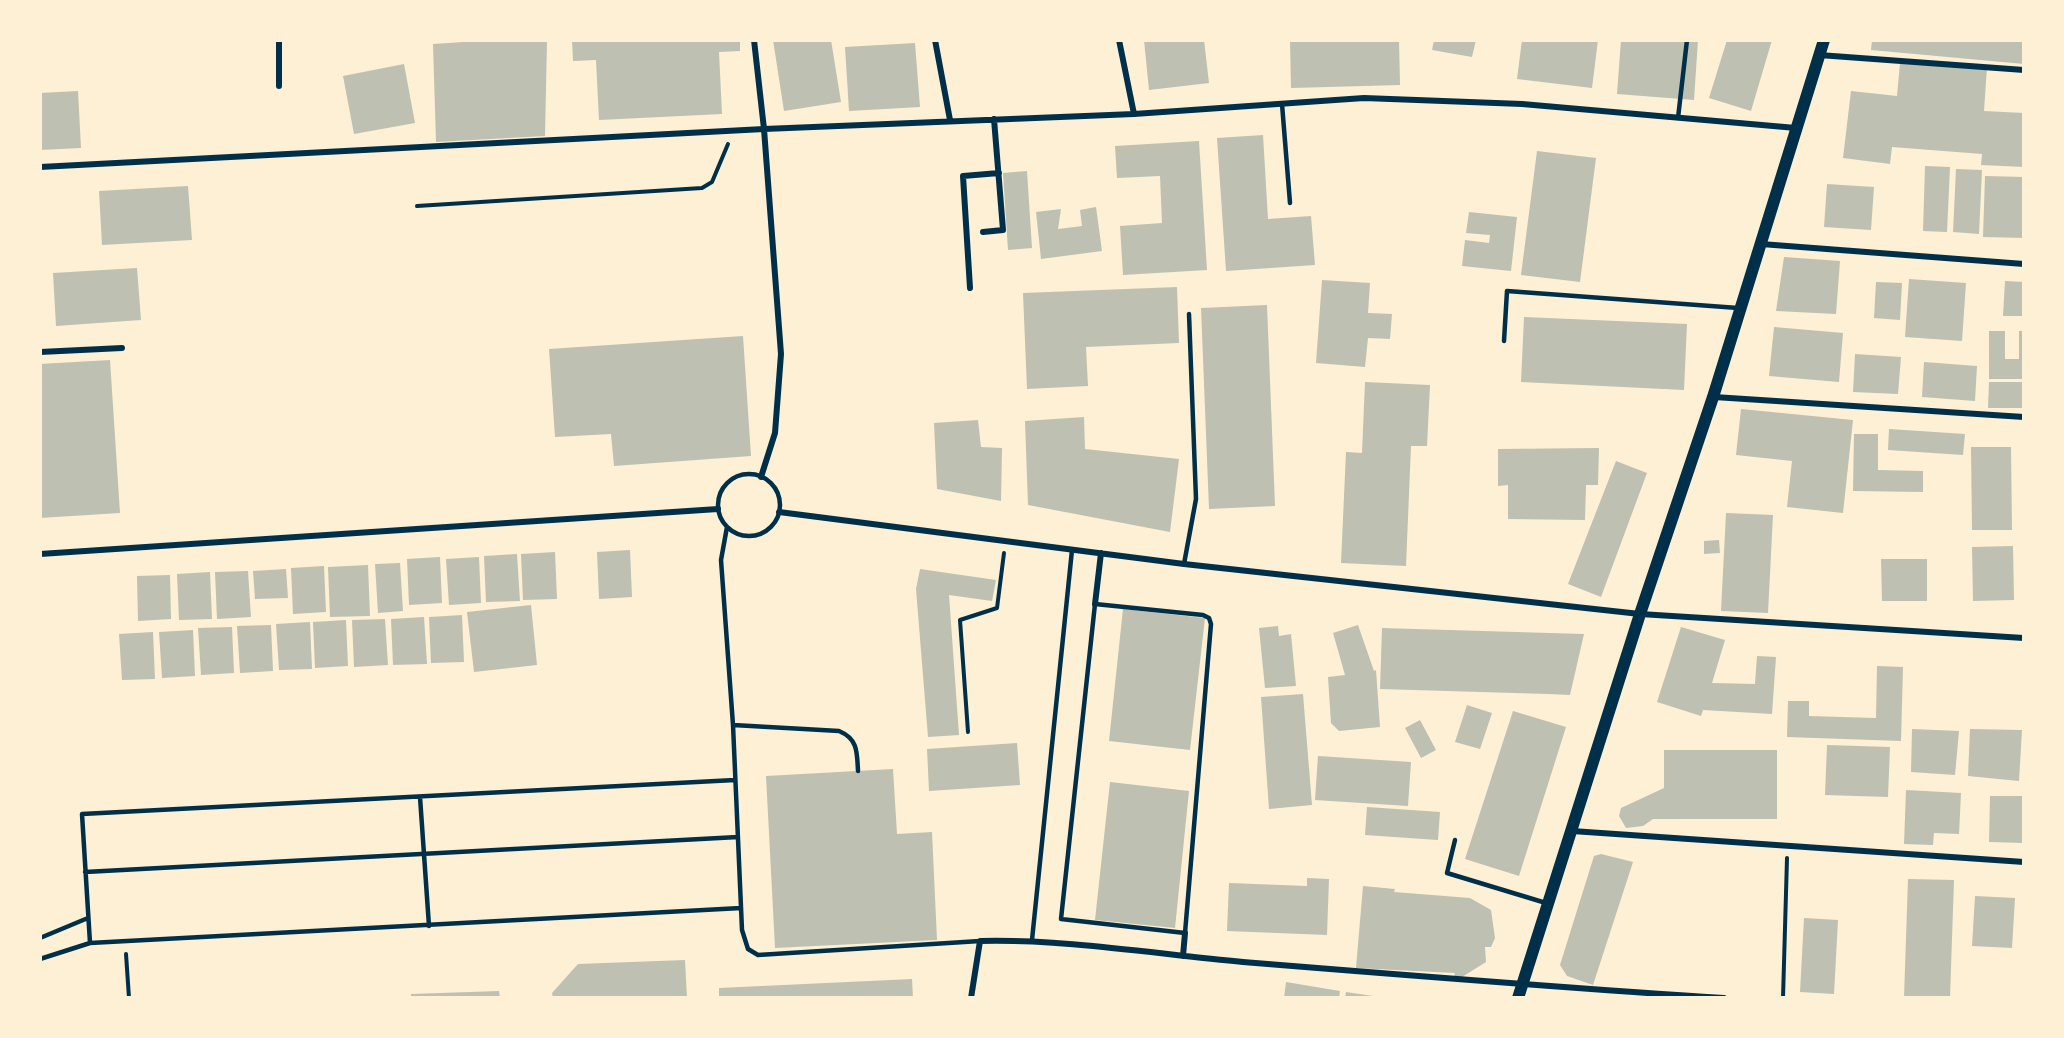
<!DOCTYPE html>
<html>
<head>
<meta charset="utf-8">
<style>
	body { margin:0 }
	#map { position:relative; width:2064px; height:1038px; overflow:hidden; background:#fdf0d5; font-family:Roboto,sans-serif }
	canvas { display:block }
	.frame { position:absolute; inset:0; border:42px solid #fdf0d5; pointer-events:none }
</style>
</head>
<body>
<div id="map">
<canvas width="2064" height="1038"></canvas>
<div class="frame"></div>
</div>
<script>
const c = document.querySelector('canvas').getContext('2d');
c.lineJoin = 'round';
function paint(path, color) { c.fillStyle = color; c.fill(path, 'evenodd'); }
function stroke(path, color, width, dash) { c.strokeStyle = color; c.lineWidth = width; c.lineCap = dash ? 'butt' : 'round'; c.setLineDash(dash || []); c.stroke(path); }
const building = new Path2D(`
	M 494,40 L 547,40 L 545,136 L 436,142 L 433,44 Z
	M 572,40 L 740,40 L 740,51 L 719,52 L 722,114 L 599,120 L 596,60 L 573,61 Z
	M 773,40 L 831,40 L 841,102 L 784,111 Z
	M 1144,40 L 1204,40 L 1209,83 L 1149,90 Z
	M 1290,40 L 1399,40 L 1400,85 L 1291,88 Z
	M 1434,40 L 1476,40 L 1472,57 L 1432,50 Z
	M 1522,40 L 1598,40 L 1592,88 L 1517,79 Z
	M 1621,40 L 1698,40 L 1694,100 L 1617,94 Z
	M 1727,40 L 1772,40 L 1751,111 L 1709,98 Z
	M 1872,40 L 2024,40 L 2024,64 L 1871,50 Z
	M 915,43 L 920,107 L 849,111 L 845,47 Z
	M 1900,63 L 1987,67 L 1984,111 L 2024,113 L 2024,167 L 1981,165 L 1982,154 L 1892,147 L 1890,164 L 1843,158 L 1851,91 L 1897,96 Z
	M 404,64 L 415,123 L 354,134 L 343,76 Z
	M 78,91 L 81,148 L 40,150 L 40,93 Z
	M 1263,135 L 1268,219 L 1311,216 L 1315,265 L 1226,271 L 1217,138 Z
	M 1199,141 L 1207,270 L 1123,275 L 1120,226 L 1162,223 L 1160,176 L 1117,178 L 1115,146 Z
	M 1537,151 L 1596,158 L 1580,282 L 1521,275 Z
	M 1925,166 L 1950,167 L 1947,232 L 1923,231 Z
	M 1956,169 L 1982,170 L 1979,234 L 1953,232 Z
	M 1027,171 L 1032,248 L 1008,250 L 1003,173 Z
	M 1985,176 L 2024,177 L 2024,238 L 1983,237 Z
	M 1827,184 L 1874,187 L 1871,230 L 1824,227 Z
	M 188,186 L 192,240 L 102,245 L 99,191 Z
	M 1096,207 L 1102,251 L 1041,259 L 1036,212 L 1061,209 L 1058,229 L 1082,226 L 1080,210 Z
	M 1469,212 L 1517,217 L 1511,271 L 1462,266 L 1465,240 L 1489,243 L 1490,235 L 1466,233 Z
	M 1784,257 L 1840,261 L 1836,314 L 1776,311 Z
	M 137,268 L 141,320 L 56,326 L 53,273 Z
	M 1909,279 L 1966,283 L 1962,341 L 1905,337 Z
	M 1322,280 L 1370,283 L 1368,313 L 1392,314 L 1390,339 L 1368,338 L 1365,367 L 1316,363 Z
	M 2005,281 L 2024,282 L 2024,316 L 2003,316 Z
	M 1876,282 L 1902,283 L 1900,320 L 1874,318 Z
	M 1177,287 L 1179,343 L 1086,347 L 1088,386 L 1027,389 L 1023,293 Z
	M 1267,305 L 1275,506 L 1209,509 L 1201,308 Z
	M 1524,317 L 1687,324 L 1684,390 L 1521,382 Z
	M 1774,327 L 1843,333 L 1839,382 L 1769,376 Z
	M 1989,331 L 2005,331 L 2005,359 L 2019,359 L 2019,331 L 2024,331 L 2024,379 L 1989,379 Z
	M 743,336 L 751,456 L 614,466 L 611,434 L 555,437 L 549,349 Z
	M 1855,354 L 1901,357 L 1898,394 L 1853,392 Z
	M 110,360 L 120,513 L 40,518 L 40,364 Z
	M 1924,362 L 1977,366 L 1975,401 L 1922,397 Z
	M 1365,382 L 1430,385 L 1427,446 L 1411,446 L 1406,566 L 1341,563 L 1346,452 L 1362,453 Z
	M 1989,382 L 2024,382 L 2024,408 L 1988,408 Z
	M 1741,409 L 1853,420 L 1843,513 L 1787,507 L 1792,461 L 1736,455 Z
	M 1084,417 L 1085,449 L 1179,459 L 1170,532 L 1028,505 L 1025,421 Z
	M 978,420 L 981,447 L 1002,448 L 1001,501 L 937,489 L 934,423 Z
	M 1889,429 L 1965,434 L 1963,455 L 1888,450 Z
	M 1854,434 L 1878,434 L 1878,470 L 1923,471 L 1923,492 L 1853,491 Z
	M 1971,447 L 2011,447 L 2012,530 L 1972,530 Z
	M 1599,448 L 1598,485 L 1586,485 L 1585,520 L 1508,519 L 1508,485 L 1498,486 L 1498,449 Z
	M 1616,461 L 1647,473 L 1601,597 L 1568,584 Z
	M 1726,513 L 1773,515 L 1768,613 L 1721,611 Z
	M 1719,540 L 1720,553 L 1704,554 L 1704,541 Z
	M 2013,546 L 2014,600 L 1973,601 L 1972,547 Z
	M 630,550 L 632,597 L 599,599 L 597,552 Z
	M 555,552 L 557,599 L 523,600 L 521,554 Z
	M 517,554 L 520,601 L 486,602 L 484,556 Z
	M 440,557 L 442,603 L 409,605 L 407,559 Z
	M 479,557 L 481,603 L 449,605 L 446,559 Z
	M 1881,559 L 1927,559 L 1927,601 L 1882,601 Z
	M 400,563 L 403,611 L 378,613 L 375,564 Z
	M 368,565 L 370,616 L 330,617 L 328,567 Z
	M 324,566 L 326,612 L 293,614 L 291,568 Z
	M 286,569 L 288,598 L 255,599 L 253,571 Z
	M 920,569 L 996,580 L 992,601 L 949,595 L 959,735 L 928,737 L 916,589 Z
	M 248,571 L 251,617 L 217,619 L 215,572 Z
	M 210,572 L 212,619 L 179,620 L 177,574 Z
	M 170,575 L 171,619 L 138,621 L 137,576 Z
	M 531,605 L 537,665 L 474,672 L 467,612 Z
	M 1123,609 L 1205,618 L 1190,750 L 1109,741 Z
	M 462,615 L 464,662 L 431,663 L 429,617 Z
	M 424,617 L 427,664 L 393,665 L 391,619 Z
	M 385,619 L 388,665 L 354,667 L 352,620 Z
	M 346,620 L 348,666 L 315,668 L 313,622 Z
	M 310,622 L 312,669 L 279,670 L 276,624 Z
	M 271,625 L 273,671 L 240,673 L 237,626 Z
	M 1358,625 L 1374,671 L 1376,670 L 1380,727 L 1339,731 L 1331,723 L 1328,677 L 1345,675 L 1333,633 Z
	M 1278,626 L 1279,636 L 1291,634 L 1296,686 L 1265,688 L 1259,628 Z
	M 232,627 L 234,673 L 201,675 L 198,628 Z
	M 1681,627 L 1725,640 L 1712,683 L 1755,684 L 1757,656 L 1776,657 L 1772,714 L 1703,710 L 1701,716 L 1657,702 Z
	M 1382,628 L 1550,633 L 1584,634 L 1570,695 L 1548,694 L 1380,689 Z
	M 193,630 L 195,676 L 162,678 L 159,632 Z
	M 153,632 L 155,679 L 122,680 L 119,634 Z
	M 1877,666 L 1903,667 L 1901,741 L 1787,737 L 1788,701 L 1809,701 L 1809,716 L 1876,718 Z
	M 1303,694 L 1312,805 L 1269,809 L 1261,697 Z
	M 1467,705 L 1492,713 L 1480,749 L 1455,742 Z
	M 1513,711 L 1566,727 L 1519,876 L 1465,859 Z
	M 1420,720 L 1436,750 L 1421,758 L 1405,728 Z
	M 1912,729 L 1959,731 L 1955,775 L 1911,772 Z
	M 1970,729 L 2022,730 L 2019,781 L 1968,776 Z
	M 1017,743 L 1020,785 L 929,791 L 927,749 Z
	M 1827,745 L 1890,747 L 1888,797 L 1825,795 Z
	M 1664,750 L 1777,750 L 1777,819 L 1653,819 L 1643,826 L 1626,828 L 1619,816 L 1621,808 L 1664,788 Z
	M 1318,756 L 1411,762 L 1408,806 L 1315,800 Z
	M 893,769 L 897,834 L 932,832 L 937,940 L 775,948 L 766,776 Z
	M 1110,782 L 1189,791 L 1175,928 L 1095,920 Z
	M 1906,790 L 1961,793 L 1959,834 L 1934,833 L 1933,845 L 1904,844 Z
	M 1990,796 L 2024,796 L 2024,843 L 1989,842 Z
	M 1367,807 L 1440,812 L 1438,840 L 1365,835 Z
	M 1601,854 L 1633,862 L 1593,985 L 1567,976 L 1560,965 L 1594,856 Z
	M 1307,878 L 1329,879 L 1327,935 L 1227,931 L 1229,883 L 1307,886 Z
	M 1908,879 L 1954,880 L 1950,998 L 1904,998 Z
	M 1363,886 L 1395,889 L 1394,892 L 1470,898 L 1491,910 L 1495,938 L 1491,947 L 1485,947 L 1486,962 L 1462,977 L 1454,977 L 1455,973 L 1356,968 Z
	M 1975,896 L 2015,898 L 2012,948 L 1972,946 Z
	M 1804,918 L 1838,920 L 1834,994 L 1800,992 Z
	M 685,960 L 687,998 L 553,998 L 552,993 L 578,964 Z
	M 912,979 L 913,998 L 719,998 L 719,988 Z
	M 1286,982 L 1340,991 L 1339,998 L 1284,998 Z
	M 499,991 L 500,998 L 411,998 L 411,994 Z
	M 1346,992 L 1373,996 L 1373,998 L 1345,998 Z`);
const path = new Path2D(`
	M 417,206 L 702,188 L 712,182 L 728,144
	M 968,732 L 960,620 L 997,608 L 1004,553
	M 126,954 L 129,998
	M 1783,998 L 1787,858`);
const service = new Path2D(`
	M 1282,104 L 1290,203
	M 1678,118 L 1687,40
	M 1504,341 L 1507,291 L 1738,308
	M718 505a31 31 0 1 1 62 0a31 31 0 1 1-62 0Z
	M 727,527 L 721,560 L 733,725 L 742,930 L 748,949 L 758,955 L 980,941
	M 1184,564 L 1196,499 L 1189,314
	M 1095,604 L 1203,615 L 1209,618 L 1211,624 L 1185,933 L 1061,919 Z
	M 733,725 L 839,731 C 858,739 857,752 858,771
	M 420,797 L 429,926
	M 1455,840 L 1447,873 L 1546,903
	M 85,872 L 738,837
	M 40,938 L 88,918
	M 1032,940 L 1072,550
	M 90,943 L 82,814 L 735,780
	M 40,959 L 90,943 L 741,908`);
const minor = new Path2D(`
	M 279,40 L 279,86
	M 754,40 L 764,129 L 781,354 L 775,433 L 761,477
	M 935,40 L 950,120
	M 1119,40 L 1134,114
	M 1819,55 L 2024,70
	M 40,167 L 764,129 L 1134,114 L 1364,98 L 1522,104 L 1796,128
	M 983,232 L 1003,230 L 994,119
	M 1761,244 L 2024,264
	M 970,288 L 963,176 L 999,173
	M 40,352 L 122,348
	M 1714,397 L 2024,417
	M 779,512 L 1184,564 L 1640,614 L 2024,638
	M 40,554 L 718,509
	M 1095,604 L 1101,553
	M 1572,831 L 2024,862
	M 1183,956 L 1185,933
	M 971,998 L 980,941 C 1068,939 1155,954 1243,962 C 1403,975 1563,988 1724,998`);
const secondary = new Path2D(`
	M 1518,998 L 1640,614 L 1713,397 L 1824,40`);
paint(building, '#bec0b2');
stroke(path, '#003049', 4);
stroke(service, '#003049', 4.5);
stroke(minor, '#003049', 6);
stroke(secondary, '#003049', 12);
</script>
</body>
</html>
